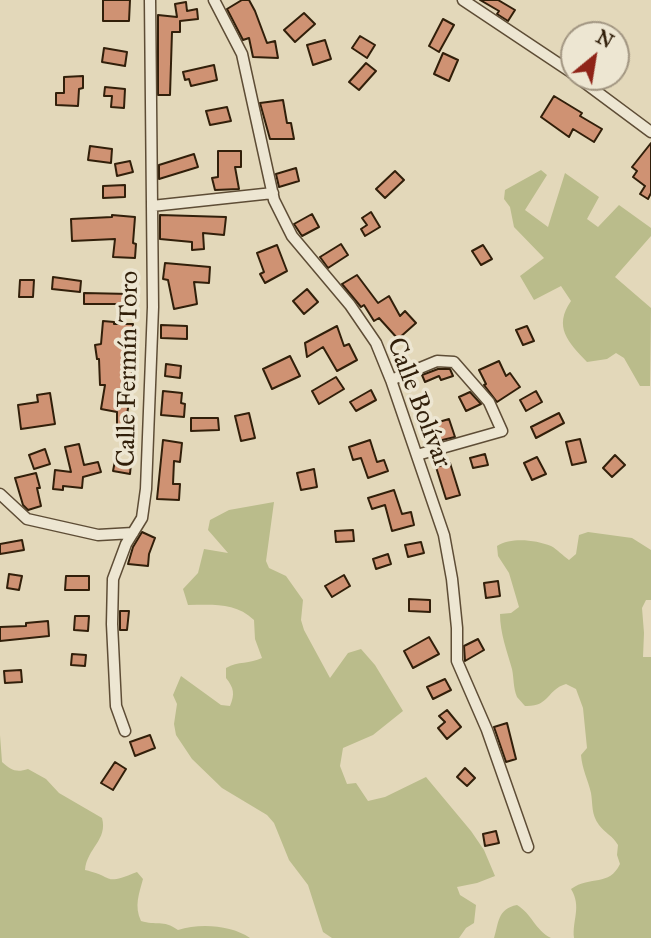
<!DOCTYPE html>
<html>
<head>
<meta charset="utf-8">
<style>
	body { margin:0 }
	#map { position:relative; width:651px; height:938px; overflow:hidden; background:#e3d8ba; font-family:"IM FELL Great Primer",serif }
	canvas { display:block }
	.north { position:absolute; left:560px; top:21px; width:70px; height:70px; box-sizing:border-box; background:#ede6d2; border:2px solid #a29682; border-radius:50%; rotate:30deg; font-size:19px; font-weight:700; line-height:28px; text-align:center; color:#311f0a }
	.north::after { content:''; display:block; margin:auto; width:24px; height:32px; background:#8f2418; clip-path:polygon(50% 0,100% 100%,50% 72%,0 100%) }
</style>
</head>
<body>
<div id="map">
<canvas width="651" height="938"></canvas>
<div class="north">N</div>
</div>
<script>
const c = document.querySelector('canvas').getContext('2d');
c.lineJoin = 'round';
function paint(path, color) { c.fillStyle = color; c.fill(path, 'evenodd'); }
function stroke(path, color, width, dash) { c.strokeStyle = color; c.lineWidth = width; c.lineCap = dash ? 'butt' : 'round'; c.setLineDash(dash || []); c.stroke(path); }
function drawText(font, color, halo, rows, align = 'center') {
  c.font = font + ' "IM FELL Great Primer",serif'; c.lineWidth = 7; c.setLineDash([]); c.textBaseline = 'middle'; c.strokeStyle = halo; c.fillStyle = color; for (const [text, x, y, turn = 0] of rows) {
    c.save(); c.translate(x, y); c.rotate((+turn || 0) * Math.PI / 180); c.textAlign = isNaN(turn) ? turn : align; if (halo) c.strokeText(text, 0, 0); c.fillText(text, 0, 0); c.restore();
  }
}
const green = new Path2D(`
	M 541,170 L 547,175 L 525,210 L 548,227 L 565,173 L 599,197 L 587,219 L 598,227 L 619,205 L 651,228 L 651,236 L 615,277 L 651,308 L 650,386 L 640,386 L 624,358 L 616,353 L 607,359 L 587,362 C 568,342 553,327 571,301 L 561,286 L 534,300 L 520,276 L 544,258 L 514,227 L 510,207 L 504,199 L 505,190 Z
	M 274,502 L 266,561 L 269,568 L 286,576 L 303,600 L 301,620 L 304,630 L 330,678 L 348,653 L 361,649 L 375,665 L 403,711 L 373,735 L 343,748 L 340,766 L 347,784 L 356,783 L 368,801 L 385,797 L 426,777 L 471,831 L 484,850 L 495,876 L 477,883 L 457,887 L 460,895 L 476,905 L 474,923 L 466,928 L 459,938 L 332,938 L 323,932 L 308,885 L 289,860 L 274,823 L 267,815 L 222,788 L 192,759 L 176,735 L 174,724 L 177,704 L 173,695 L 181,676 L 221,705 L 230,706 C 235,694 234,688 226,678 L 226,668 C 238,661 250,664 262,658 L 255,639 L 254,620 C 235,602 212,605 188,605 L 183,589 L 198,573 L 204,549 L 228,553 L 208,530 L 210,520 L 229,510 Z
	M 588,532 L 632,538 L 651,550 L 651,600 L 646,600 L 642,608 L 644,633 L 643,657 L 651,657 L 651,938 L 574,938 C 572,920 582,907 571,889 C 591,875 609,887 620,864 L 617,855 L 618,845 C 613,836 605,833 599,825 C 591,814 593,805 591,793 C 588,780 582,769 581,755 L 587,748 L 583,708 L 576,689 L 566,684 C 546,690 550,707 525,706 C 523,704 519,699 517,697 C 513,688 514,678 512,669 C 507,651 500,633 500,614 L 511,613 L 519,607 L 509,573 L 498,556 L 497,546 C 512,537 535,540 551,546 C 557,549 563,556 569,560 L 576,554 L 579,535 Z
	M 0,735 L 2,762 C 11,770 16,773 28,769 L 46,779 L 59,793 L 102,818 C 108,840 87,848 85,870 C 116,877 102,886 137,872 L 143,879 C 139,894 134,906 141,921 C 156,926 163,919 178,930 C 200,923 231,925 250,938 L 0,938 Z
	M 517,905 C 532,914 535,930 551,938 L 494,938 C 499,923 497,909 517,905 Z`);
const building = new Path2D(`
	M 103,0 L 130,0 L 129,21 L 103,21 Z
	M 242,0 L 249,0 L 255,11 L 267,43 L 275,41 L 278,58 L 253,57 L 249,38 L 243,40 L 227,9 Z
	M 480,0 L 498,0 L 515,10 L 508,21 L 497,14 L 499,11 Z
	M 186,2 L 187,11 L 197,9 L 198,19 L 180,21 L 180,32 L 172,32 L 170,95 L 158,95 L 158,15 L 177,17 L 175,4 Z
	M 304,13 L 315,24 L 295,42 L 284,30 Z
	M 443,19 L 454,25 L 439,52 L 429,46 Z
	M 360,36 L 375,45 L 367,58 L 352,48 Z
	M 325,40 L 331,59 L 313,65 L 307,45 Z
	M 104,48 L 127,52 L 125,66 L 102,62 Z
	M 443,53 L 458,60 L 449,81 L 434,74 Z
	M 366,63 L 376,71 L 359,90 L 349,82 Z
	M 214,65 L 217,80 L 191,86 L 189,79 L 185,80 L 183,72 Z
	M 83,76 L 83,88 L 79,89 L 78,106 L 56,105 L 56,93 L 64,93 L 64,77 Z
	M 105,87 L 125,89 L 124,108 L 111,107 L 112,96 L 104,96 Z
	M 554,96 L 582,113 L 580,116 L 602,129 L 594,142 L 573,129 L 569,137 L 541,117 Z
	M 283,100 L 287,123 L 291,123 L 294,139 L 270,139 L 260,103 Z
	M 227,107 L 231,121 L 210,125 L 206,111 Z
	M 651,143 L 651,193 L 648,199 L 640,194 L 645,186 L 633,177 L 637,171 L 632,167 Z
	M 90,146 L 112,149 L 111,163 L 88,160 Z
	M 218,151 L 241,151 L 241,167 L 235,167 L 239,189 L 215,190 L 212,178 L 218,177 Z
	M 194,154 L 198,167 L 159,179 L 159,165 Z
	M 130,161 L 133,172 L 117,176 L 115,164 Z
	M 296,168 L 299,181 L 279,187 L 276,174 Z
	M 395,171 L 404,180 L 385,198 L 376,189 Z
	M 125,185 L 125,197 L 103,198 L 103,186 Z
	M 371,212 L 380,227 L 365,236 L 361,229 L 367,225 L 362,218 Z
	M 312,214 L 319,227 L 302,236 L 294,224 Z
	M 112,215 L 135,217 L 133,243 L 136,244 L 135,258 L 113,257 L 115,239 L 72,241 L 71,219 L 112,217 Z
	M 160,215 L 226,217 L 224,235 L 203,233 L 204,249 L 192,250 L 192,242 L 160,239 Z
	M 341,244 L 348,255 L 328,268 L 320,257 Z
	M 277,245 L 287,271 L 265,283 L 260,274 L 264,272 L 257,253 Z
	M 483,245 L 492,259 L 481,265 L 472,251 Z
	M 165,263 L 210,267 L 209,283 L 194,282 L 197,304 L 174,309 L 168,280 L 163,279 Z
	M 357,275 L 378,303 L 389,296 L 400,316 L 405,311 L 416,323 L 398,339 L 379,318 L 374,321 L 364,305 L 361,307 L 342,284 Z
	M 53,277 L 81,281 L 80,292 L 52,289 Z
	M 20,280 L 34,280 L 33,297 L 19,297 Z
	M 307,289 L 318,302 L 304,314 L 293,301 Z
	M 84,293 L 130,294 L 130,304 L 84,304 Z
	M 103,321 L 114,322 L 114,324 L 133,324 L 132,334 L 129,333 L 133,383 L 132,383 L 126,421 L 132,421 L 133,433 L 117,433 L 117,412 L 101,409 L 105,385 L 100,385 L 99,359 L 97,359 L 95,345 L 101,344 Z
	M 161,325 L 187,326 L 187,339 L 161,338 Z
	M 337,326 L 344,346 L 349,344 L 357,360 L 337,371 L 323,347 L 307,357 L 305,343 Z
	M 527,326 L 534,341 L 523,345 L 516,330 Z
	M 290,356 L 300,376 L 272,389 L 263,369 Z
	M 499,361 L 506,376 L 510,373 L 520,387 L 497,402 L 484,385 L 486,384 L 479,370 Z
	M 166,364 L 181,366 L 180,378 L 165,376 Z
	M 438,369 L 450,369 L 453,376 L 441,380 L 439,376 L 425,382 L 422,375 Z
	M 336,377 L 344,389 L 319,404 L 312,391 Z
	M 371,390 L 376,400 L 356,411 L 350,402 Z
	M 163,391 L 182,393 L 181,403 L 185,404 L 184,417 L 161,415 Z
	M 536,391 L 542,402 L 526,411 L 520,400 Z
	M 470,392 L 481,404 L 466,411 L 459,397 Z
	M 50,393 L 55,424 L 21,429 L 18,405 L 38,402 L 37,395 Z
	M 249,413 L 255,438 L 241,441 L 235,416 Z
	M 559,413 L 564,423 L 536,438 L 531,427 Z
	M 191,418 L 218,418 L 219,430 L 191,431 Z
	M 449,419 L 455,437 L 438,441 L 432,424 Z
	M 580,439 L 586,462 L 572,465 L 566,442 Z
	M 163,440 L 182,443 L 180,462 L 174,461 L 173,484 L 180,484 L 179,500 L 157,499 Z
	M 370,440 L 377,462 L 384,460 L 388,471 L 368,478 L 361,458 L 353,460 L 349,447 Z
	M 79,444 L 84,465 L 98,462 L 101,472 L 83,477 L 82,488 L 63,486 L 63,490 L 53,489 L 55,470 L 71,472 L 65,447 Z
	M 45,449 L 50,464 L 34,469 L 29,455 Z
	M 485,454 L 488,465 L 473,468 L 470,458 Z
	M 615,455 L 625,465 L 612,477 L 603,468 Z
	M 537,457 L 546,474 L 532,480 L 524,463 Z
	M 115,461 L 131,463 L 130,474 L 113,471 Z
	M 450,463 L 460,495 L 446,499 L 436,467 Z
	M 314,469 L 317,487 L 301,490 L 297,473 Z
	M 36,473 L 40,488 L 37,488 L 41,506 L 28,510 L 23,505 L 15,478 Z
	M 394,490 L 402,514 L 411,512 L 414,525 L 392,531 L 385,505 L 372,509 L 368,498 Z
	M 353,530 L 354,541 L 336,542 L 335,531 Z
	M 142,532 L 155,538 L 149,554 L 148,566 L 128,564 L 133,547 Z
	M 22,540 L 24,550 L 0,554 L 0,544 Z
	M 421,542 L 424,553 L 408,557 L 405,545 Z
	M 388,554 L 391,564 L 376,569 L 373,559 Z
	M 9,574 L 22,576 L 19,590 L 7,588 Z
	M 344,575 L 350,586 L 332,597 L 325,586 Z
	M 66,576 L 89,576 L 89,590 L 65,590 Z
	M 498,581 L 500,596 L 486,598 L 484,583 Z
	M 409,599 L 430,600 L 430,612 L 409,611 Z
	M 120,611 L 129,611 L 127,630 L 120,630 Z
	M 75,616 L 89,616 L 88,631 L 74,630 Z
	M 48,621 L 49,636 L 0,641 L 0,627 L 26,626 L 26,623 Z
	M 429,637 L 439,654 L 413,668 L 404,651 Z
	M 478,639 L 484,650 L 465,661 L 464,646 Z
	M 72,654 L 86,655 L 85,666 L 71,665 Z
	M 21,670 L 22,682 L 5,683 L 4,671 Z
	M 445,679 L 451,690 L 433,699 L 427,687 Z
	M 447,710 L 461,727 L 447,739 L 438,728 L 445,722 L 439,716 Z
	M 507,723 L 516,759 L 506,762 L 494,727 Z
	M 150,735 L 155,748 L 135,756 L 130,742 Z
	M 115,762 L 126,769 L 113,790 L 101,783 Z
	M 465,768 L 475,778 L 467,786 L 457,777 Z
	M 496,831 L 499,843 L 485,846 L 483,834 Z`);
const minor = new Path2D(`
	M 214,0 L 242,54 L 274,200 L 292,236 L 350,305 L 376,343 L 391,380 L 444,535 L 452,579 L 457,628 L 457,661 L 487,730 L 528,847
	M 463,0 L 574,74
	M 577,77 L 651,132
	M 152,206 L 273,193
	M 391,380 L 437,361 L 454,362 L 489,402 L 502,431 L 417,455
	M 0,494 L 27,519 L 98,535 L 133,533
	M 125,731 L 116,706 L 112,624 L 113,579 L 126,544 L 142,518 L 146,489 L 153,307 L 150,0`);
const streetNames = [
	["Calle Fermín Toro",129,369,-89],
	["Calle Bolívar",418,403,69]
];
paint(green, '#babc8b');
paint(building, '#cf9273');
stroke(building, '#311f0a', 2);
stroke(minor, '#5e4d36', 13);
stroke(minor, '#ede6d2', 10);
drawText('26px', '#311f0a', '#ede6d2', streetNames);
</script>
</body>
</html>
